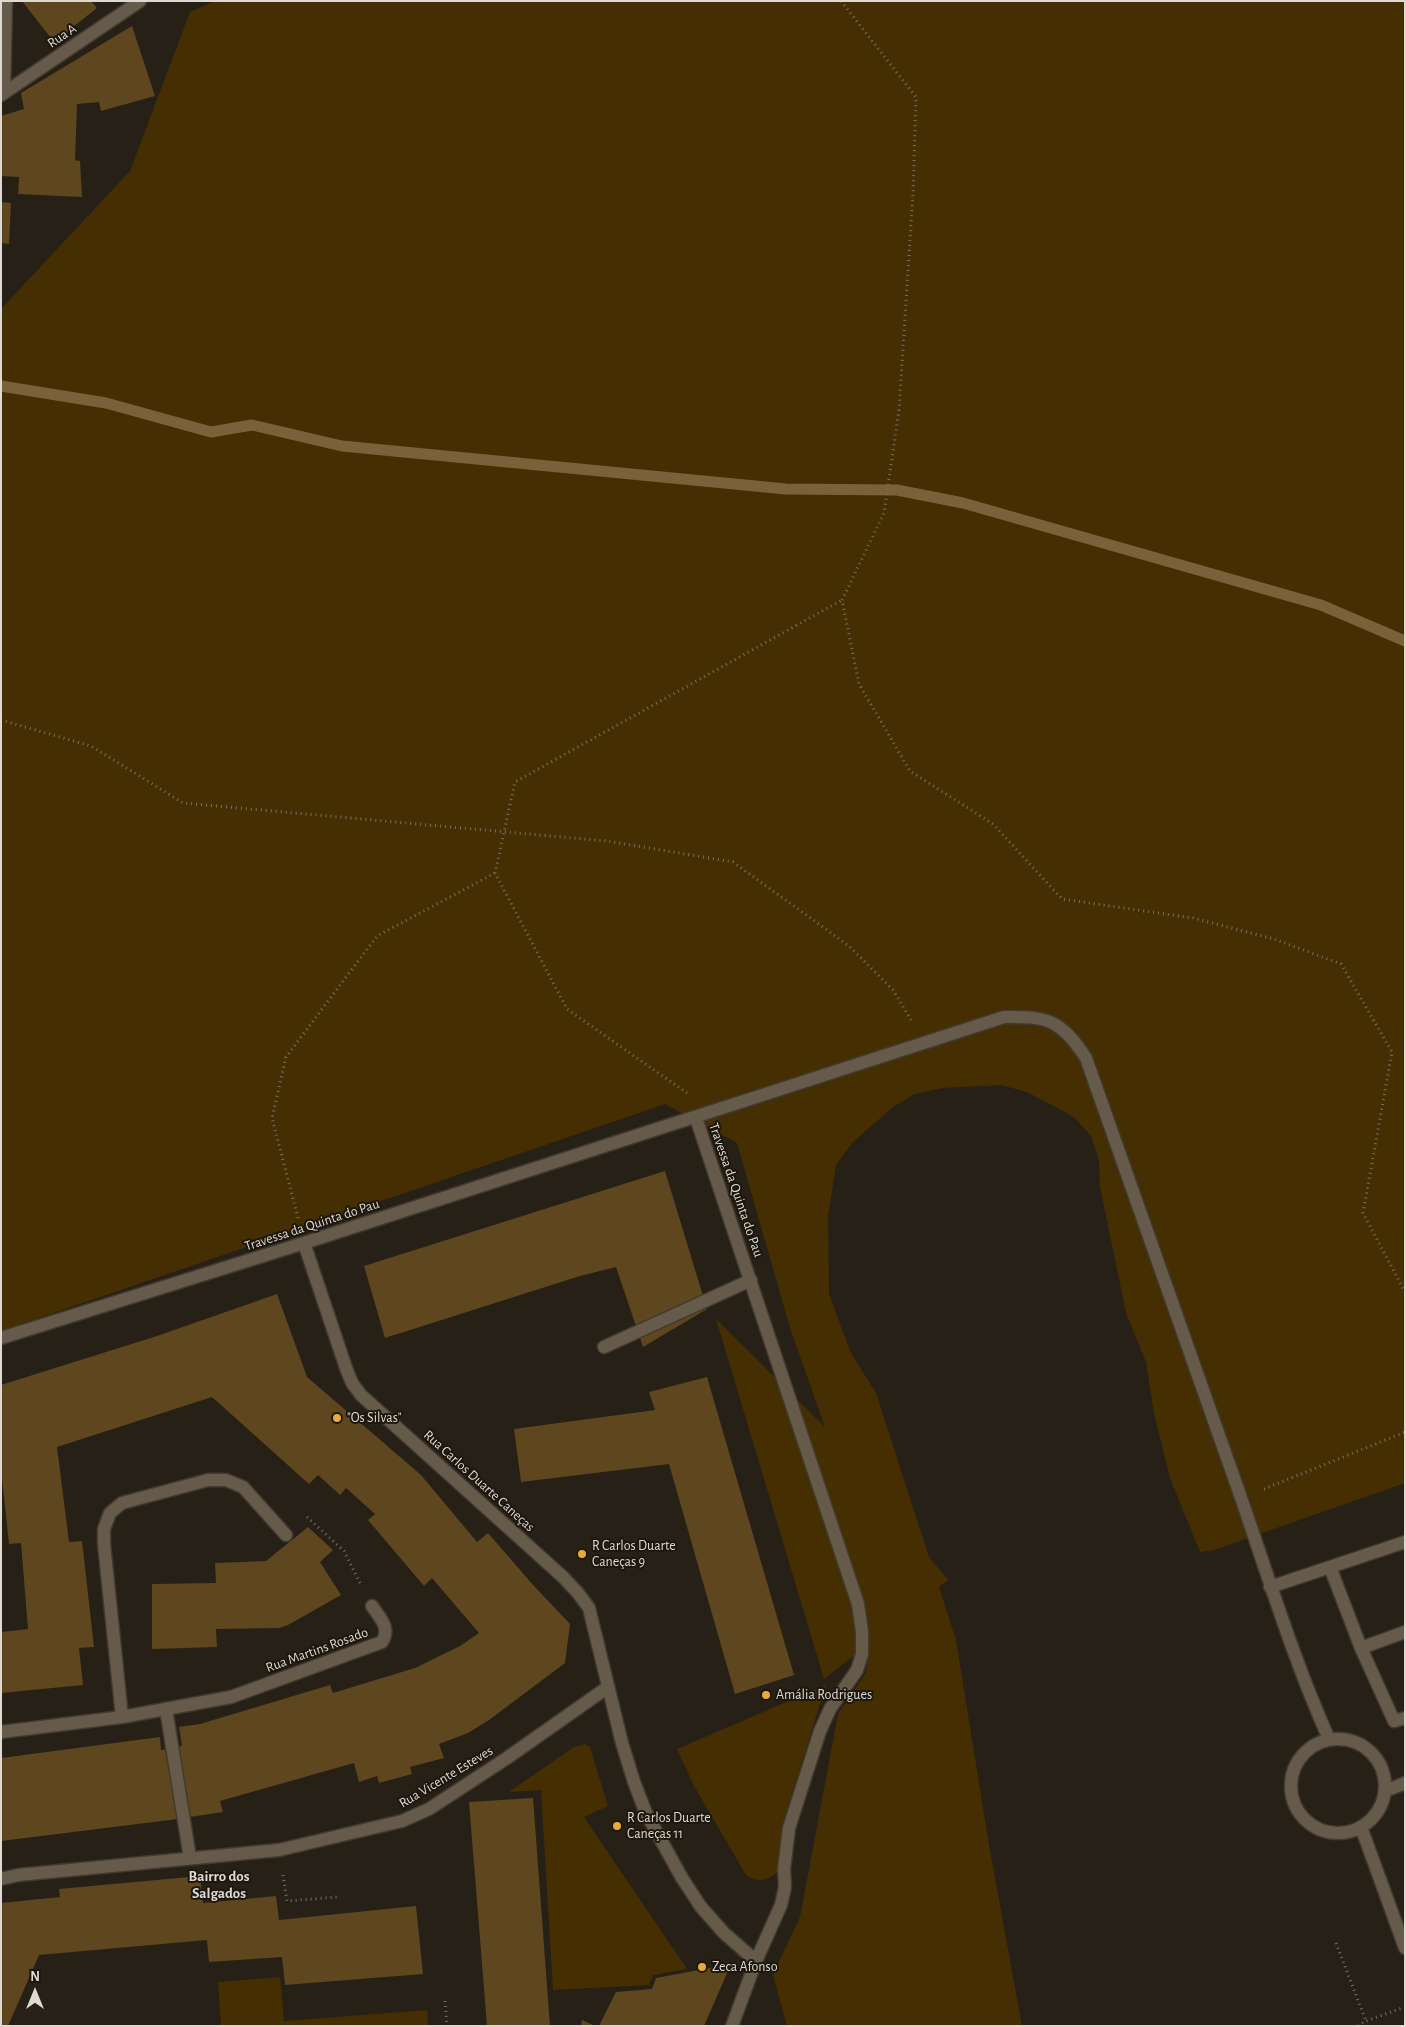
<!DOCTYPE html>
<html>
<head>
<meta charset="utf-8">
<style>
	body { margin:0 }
	#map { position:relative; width:1406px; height:2027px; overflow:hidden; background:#272016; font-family:"Alegreya Sans",sans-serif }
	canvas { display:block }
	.frame { position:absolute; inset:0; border:2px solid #dedad3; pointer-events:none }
	.north { position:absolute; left:10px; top:1967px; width:50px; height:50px; -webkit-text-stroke:4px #1d170d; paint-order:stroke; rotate:0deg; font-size:14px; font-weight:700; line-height:20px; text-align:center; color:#dedad3 }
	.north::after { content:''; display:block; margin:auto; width:18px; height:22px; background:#dedad3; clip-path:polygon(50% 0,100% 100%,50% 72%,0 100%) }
</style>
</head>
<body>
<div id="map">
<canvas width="1406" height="2027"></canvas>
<div class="frame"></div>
<div class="north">N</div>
</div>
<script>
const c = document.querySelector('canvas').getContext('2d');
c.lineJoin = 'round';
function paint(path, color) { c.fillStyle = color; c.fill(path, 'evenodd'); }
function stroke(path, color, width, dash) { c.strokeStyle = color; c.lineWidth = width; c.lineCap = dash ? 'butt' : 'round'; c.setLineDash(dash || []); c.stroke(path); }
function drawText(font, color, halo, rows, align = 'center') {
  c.font = font + ' "Alegreya Sans",sans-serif'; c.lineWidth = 4; c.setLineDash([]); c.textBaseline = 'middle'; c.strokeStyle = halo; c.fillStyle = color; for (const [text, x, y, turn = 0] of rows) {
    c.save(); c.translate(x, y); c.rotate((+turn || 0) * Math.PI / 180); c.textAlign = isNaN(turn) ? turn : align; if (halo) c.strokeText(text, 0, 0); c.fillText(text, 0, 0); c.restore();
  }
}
const green = new Path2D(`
	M 215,1 L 1405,1 L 1405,1483 L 1214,1550 L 1200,1552 L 1170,1478 L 1154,1413 L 1146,1362 L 1126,1313 L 1100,1187 L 1099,1161 L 1091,1136 L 1074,1117 L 1027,1092 L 1001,1085 L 943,1088 L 915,1094 L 893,1107 L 852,1143 L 836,1165 L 828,1216 L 829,1294 L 851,1353 L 876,1393 L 929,1557 L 948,1580 L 939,1587 L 956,1640 L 989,1845 L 1022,2026 L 787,2026 L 773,1975 L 800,1917 L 838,1714 L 866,1673 L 869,1644 L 824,1679 L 716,1319 L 825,1427 L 790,1328 L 737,1143 L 665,1104 L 1,1331 L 1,309 L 130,171 L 190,12 Z
	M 826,1685 L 783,1822 L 777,1873 C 766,1881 758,1883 746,1875 L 694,1786 L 677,1749 Z
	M 585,1744 L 590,1747 L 608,1806 L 584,1817 L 687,1969 L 653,1975 L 649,1985 L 553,1990 L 541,1790 L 509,1792 L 574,1747 Z
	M 280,1977 L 284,2021 L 427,2010 L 428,2026 L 221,2026 L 218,1982 Z`);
const stream = new Path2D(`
	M 1,386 L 106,403 L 211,432 L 252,425 L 342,446 L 786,489 L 897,490 L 963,503 L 1321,605 L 1405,641`);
const building = new Path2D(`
	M 22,1 L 91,1 L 97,8 L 54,42 Z
	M 132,26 L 155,96 L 101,111 L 99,102 L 77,104 L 75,160 L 80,161 L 82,197 L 18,194 L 19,177 L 1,176 L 1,116 L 24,109 L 21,93 Z
	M 1,202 L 11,203 L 9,244 L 1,243 Z
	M 665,1171 L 707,1309 L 643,1347 L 616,1267 L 580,1276 L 385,1338 L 364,1266 Z
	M 277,1294 L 307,1377 L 421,1475 L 477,1542 L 488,1533 L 534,1586 L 570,1624 L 565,1663 L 489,1720 L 468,1733 L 439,1744 L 444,1758 L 410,1767 L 412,1774 L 379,1783 L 377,1776 L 359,1782 L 354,1763 L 220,1801 L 223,1812 L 170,1820 L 1,1841 L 1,1758 L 160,1737 L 161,1750 L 182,1746 L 179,1727 L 200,1724 L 330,1685 L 333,1693 L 415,1668 L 460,1646 L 479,1633 L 432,1578 L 424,1586 L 368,1520 L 375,1514 L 346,1488 L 340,1495 L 318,1475 L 309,1484 L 212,1397 L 57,1447 L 69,1542 L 82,1541 L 94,1647 L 79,1648 L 83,1685 L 1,1693 L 1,1632 L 28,1629 L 21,1543 L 9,1544 L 1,1469 L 1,1385 L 157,1336 Z
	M 707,1377 L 794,1675 L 735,1694 L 669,1464 L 521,1482 L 514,1429 L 655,1410 L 649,1392 Z
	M 308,1527 L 333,1550 L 320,1562 L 341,1595 L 288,1625 L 279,1628 L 216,1629 L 217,1647 L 152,1649 L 152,1584 L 216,1583 L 215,1563 L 266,1561 Z
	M 533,1798 L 550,2026 L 487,2026 L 469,1802 Z
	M 200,1876 L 203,1903 L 276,1896 L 279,1920 L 416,1906 L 423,1974 L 285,1985 L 282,1957 L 209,1962 L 207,1940 L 39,1955 L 8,2026 L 1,2026 L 1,1903 L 60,1897 L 59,1889 Z
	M 731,1964 L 704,2026 L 599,2026 L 616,1992 L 652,1989 L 656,1978 Z
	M 582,2020 L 595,2026 L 581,2026 Z`);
const path = new Path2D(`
	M 841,1 L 916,97 L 913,194 L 899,410 L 884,513 L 842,600 L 859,684 L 910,771 L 993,824 L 1062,899 L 1193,918 L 1274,939 L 1341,964 L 1392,1052 L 1363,1213 L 1405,1292
	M 1,720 L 91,746 L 183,803 L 607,841 L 733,862 L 849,946 L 893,990 L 911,1020
	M 687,1093 L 567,1009 L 495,873 L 515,782 L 842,600
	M 298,1218 L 272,1118 L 286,1057 L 377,936 L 495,873
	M 1264,1489 L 1405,1432
	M 307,1517 L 344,1551 L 361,1585
	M 283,1875 L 287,1901 L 337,1897
	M 1336,1943 L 1366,2021
	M 445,2001 L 447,2026
	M 1358,2026 L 1366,2021 L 1405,2007`);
const lane = new Path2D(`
	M 4,93 L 6,1
	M 604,1347 L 751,1280
	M 1330,1567 L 1361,1648 L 1405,1632
	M 1270,1587 L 1405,1542
	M 1361,1648 L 1394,1721 L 1405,1718
	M 166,1709 L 190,1858
	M 1385,1791 L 1405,1783`);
const street = new Path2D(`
	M 1,95 L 140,1
	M 696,1118 L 858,1604 L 862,1632 L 862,1654 L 857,1670 L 830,1709 L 820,1731 L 789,1828 L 784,1869 L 785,1887 L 781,1905 L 756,1961
	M 304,1243 L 346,1368 L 352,1383 L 361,1395 L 563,1577 L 578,1593 L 589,1608 L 622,1743 L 634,1782 L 646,1813 L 682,1878 L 701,1907 L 724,1933 L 756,1961 L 732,2026
	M 1,1338 L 304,1243 L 1004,1017 C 1048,1016 1061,1020 1086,1058 C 1137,1202 1188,1347 1239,1492 C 1268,1575 1293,1659 1329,1739
	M 122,1717 L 104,1544 L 104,1529 L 110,1513 L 122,1503 L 208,1480 L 226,1480 L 243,1487 L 286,1535
	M 1,1732 L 122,1717 L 231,1697 L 382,1642 C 391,1628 380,1618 372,1606
	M1291 1786a47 47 0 1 1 94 0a47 47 0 1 1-94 0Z
	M 1361,1827 L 1405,1948
	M 1,1879 L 18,1875 L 279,1850 L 402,1821 L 429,1809 L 507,1758 L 608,1687`);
const markers = [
	[337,1418,5,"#e8ab37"],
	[582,1554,5,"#e8ab37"],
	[766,1695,5,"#e8ab37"],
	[617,1826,5,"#e8ab37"],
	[702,1967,5,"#e8ab37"]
];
const streetNames = [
	["Rua A",62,36,-34],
	["Travessa da Quinta do Pau",736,1190,71],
	["Travessa da Quinta do Pau",312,1225,-18],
	["Rua Carlos Duarte Caneças",479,1481,42],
	["Rua Martins Rosado",317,1650,-20],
	["Rua Vicente Esteves",446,1777,-31]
];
const poiNames = [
	["\"Os Silvas\"",347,1418],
	["R Carlos Duarte",592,1546],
	["Caneças 9",592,1562],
	["Amália Rodrigues",776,1695],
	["R Carlos Duarte",627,1818],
	["Caneças 11",627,1834],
	["Zeca Afonso",712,1967]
];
const neighbourhoodNames = [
	["Bairro dos",219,1876],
	["Salgados",219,1893]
];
paint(green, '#452f02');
stroke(stream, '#7a6139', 11);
paint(building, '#5e461e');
stroke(lane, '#413a30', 15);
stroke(street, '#413a30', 15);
stroke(path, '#767168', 3, [1, 4]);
stroke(lane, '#665b4a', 12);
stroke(street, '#665b4a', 12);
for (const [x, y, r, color] of markers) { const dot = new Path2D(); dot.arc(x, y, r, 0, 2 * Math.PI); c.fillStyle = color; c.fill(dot); stroke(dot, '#1d170d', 2); }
drawText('14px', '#dedad3', '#1d170d', streetNames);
drawText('14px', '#dedad3', '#1d170d', poiNames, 'left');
drawText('bold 15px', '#dedad3', '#1d170d', neighbourhoodNames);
</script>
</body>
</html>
